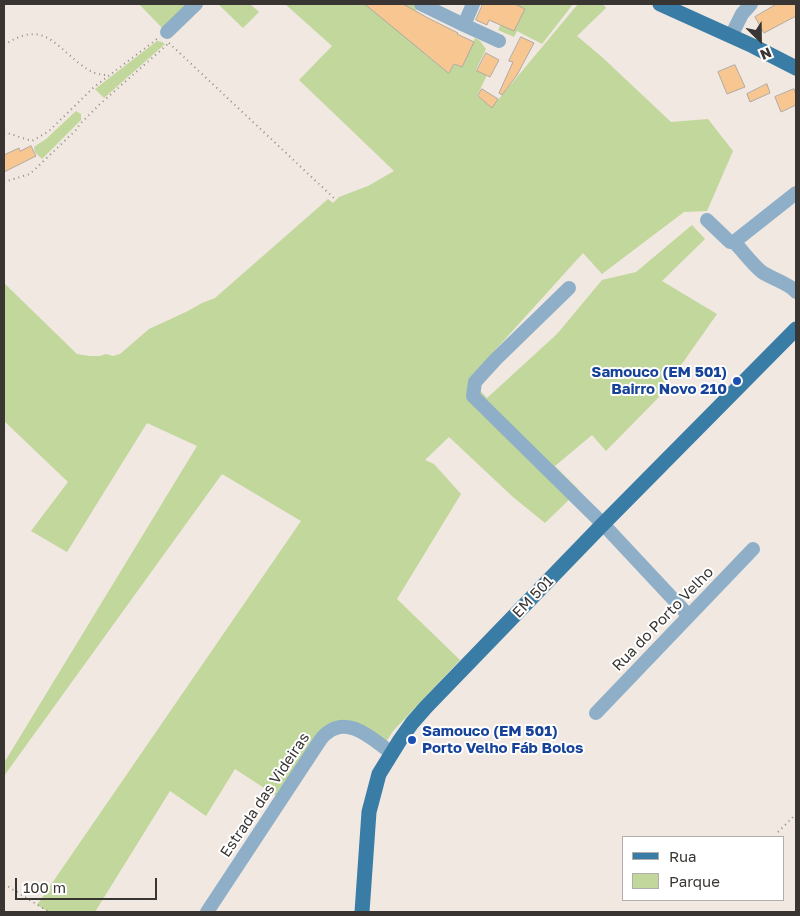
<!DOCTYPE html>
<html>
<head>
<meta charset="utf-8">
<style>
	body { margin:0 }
	#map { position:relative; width:800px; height:916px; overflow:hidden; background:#f0e8e1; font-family:"Golos Text",sans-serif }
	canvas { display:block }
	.frame { position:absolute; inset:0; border:5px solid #383532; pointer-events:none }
	.legend { position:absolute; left:622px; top:836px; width:162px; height:65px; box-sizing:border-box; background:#fff; border:1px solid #afaead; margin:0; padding:6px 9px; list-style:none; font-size:15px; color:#383532 }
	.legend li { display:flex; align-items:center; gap:10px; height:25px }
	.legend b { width:25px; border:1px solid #afaead }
	.north { position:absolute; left:735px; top:15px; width:50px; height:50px; -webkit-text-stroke:4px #fff; paint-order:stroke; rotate:157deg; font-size:14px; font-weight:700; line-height:20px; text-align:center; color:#383532 }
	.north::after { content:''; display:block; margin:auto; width:18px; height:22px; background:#383532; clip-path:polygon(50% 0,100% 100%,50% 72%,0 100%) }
	.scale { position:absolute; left:15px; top:878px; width:142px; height:22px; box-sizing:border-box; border:2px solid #383532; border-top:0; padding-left:6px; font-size:15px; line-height:18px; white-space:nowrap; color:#383532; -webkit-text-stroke:4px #fff; paint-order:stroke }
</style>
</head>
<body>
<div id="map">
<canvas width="800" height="916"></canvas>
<div class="frame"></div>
<ul class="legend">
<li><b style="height:6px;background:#397ca6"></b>Rua</li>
<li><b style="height:14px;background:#c2d79b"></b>Parque</li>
</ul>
<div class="north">N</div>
<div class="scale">100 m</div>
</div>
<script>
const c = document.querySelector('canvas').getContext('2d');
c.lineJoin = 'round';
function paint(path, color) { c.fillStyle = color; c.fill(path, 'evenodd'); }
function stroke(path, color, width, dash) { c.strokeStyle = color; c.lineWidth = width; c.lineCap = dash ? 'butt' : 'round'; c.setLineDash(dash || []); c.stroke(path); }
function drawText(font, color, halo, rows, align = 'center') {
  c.font = font + ' "Golos Text",sans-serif'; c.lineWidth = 4; c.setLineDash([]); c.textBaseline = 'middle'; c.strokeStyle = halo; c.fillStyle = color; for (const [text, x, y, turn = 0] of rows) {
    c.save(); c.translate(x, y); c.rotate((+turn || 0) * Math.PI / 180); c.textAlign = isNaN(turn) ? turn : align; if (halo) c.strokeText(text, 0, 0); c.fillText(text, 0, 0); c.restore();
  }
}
const green = new Path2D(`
	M 139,4 L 188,4 L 164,30 Z
	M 218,4 L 250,4 L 259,12 L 243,28 Z
	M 285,4 L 365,4 L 378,14 L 394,12 L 398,4 L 411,4 L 418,8 L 416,11 L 405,5 L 397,22 L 427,55 L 449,73 L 454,64 L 462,67 L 475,38 L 480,41 L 486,49 L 476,70 L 487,75 L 477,96 L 492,107 L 578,4 L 603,4 L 606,8 L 577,36 L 602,57 L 671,122 L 708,119 L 733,151 L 707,211 L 684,212 L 602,274 L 583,253 L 469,379 L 487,398 L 557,334 L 602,280 L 636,272 L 692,225 L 705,239 L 662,281 L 717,314 L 658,398 L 606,451 L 592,435 L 555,466 L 579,490 L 545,523 L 513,497 L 449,437 L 425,460 L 434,464 L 461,494 L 397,599 L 460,660 L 393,731 L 383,747 L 339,726 L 281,799 L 235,769 L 206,816 L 170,791 L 95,912 L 49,912 L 37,905 L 301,521 L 222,474 L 4,776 L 4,763 L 197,446 L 147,423 L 67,552 L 31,531 L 68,482 L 4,421 L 4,283 L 77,354 L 89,356 L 100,356 L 106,354 L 113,356 L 120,354 L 149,329 L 188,311 L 202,303 L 215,298 L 328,199 L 333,203 L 339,197 L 368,186 L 394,171 L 299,80 L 332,46 Z
	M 511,4 L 573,4 L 542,44 L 517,31 L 514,37 L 498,30 Z
	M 157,41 L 162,42 L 165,44 L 104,98 L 95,89 Z
	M 76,111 L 81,114 L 81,120 L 42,159 L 35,152 L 34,147 L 46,139 Z`);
const building = new Path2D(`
	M 365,4 L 403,4 L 428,18 L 458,33 L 457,34 L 474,42 L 462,67 L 454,64 L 449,73 Z
	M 483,4 L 515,4 L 525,9 L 514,31 L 489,20 L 487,25 L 476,20 Z
	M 777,4 L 796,4 L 796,16 L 764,33 L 755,17 Z
	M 521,37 L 534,43 L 517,75 L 502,95 L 499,93 L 513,62 L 509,61 Z
	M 486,53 L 499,60 L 490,77 L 477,71 Z
	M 735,65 L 745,87 L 727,94 L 718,72 Z
	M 767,84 L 770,93 L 750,102 L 747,94 Z
	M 482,89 L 498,99 L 492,108 L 478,96 Z
	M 794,89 L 796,95 L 796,105 L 781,112 L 775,97 Z
	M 31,146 L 36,156 L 4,172 L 4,155 L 19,148 L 20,151 Z`);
const path = new Path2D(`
	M 169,43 L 336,200
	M 4,45 C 42,21 51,41 80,64 C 89,71 96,75 108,75
	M 4,132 L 32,141 L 49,131 L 94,87 L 157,39
	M 4,182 L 30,174 L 76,130 L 80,124 L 100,104 L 169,43
	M 778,832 L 796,814
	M 4,884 L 49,912`);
const minor = new Path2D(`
	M 421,4 L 464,25 L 473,4
	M 464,25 L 499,41
	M 167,32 L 196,4
	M 731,36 L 742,14 L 751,4
	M 707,220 L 730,242 L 734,242 L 796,193
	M 734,242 C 743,251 752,264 762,272 C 772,279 789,283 796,292
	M 569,288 L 496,359 L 475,382 L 473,396 L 603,524 L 689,616
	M 596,713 L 753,549
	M 207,912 L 319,742 C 321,739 324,735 327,733 C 349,715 373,740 392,753`);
const major = new Path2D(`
	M 660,4 L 753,46 L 796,68
	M 362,912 L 369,812 L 379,774 L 400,740 L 412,723 L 426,707 L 603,524 L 796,329`);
const markers = [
	[737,381,5,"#1a4fb4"],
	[412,740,5,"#1a4fb4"]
];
const transitNames = [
	["Samouco (EM 501)",727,372],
	["Bairro Novo 210",727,389],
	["Samouco (EM 501)",422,731,"left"],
	["Porto Velho Fáb Bolos",422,748,"left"]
];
const streetNames = [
	["EM 501",533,597,-46],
	["Rua do Porto Velho",663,619,-46],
	["Estrada das Videiras",265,795,-56]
];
paint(green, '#c2d79b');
paint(building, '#f8c691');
stroke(building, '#b0a9a2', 1);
stroke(path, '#938d88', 2, [1, 4]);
stroke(minor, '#8eafc7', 14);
stroke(major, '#397ca6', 15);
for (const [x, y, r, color] of markers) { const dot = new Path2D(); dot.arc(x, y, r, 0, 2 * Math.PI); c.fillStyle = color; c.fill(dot); stroke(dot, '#fff', 2); }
drawText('bold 15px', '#164399', '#fff', transitNames, 'right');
drawText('15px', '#383532', '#fff', streetNames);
</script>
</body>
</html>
